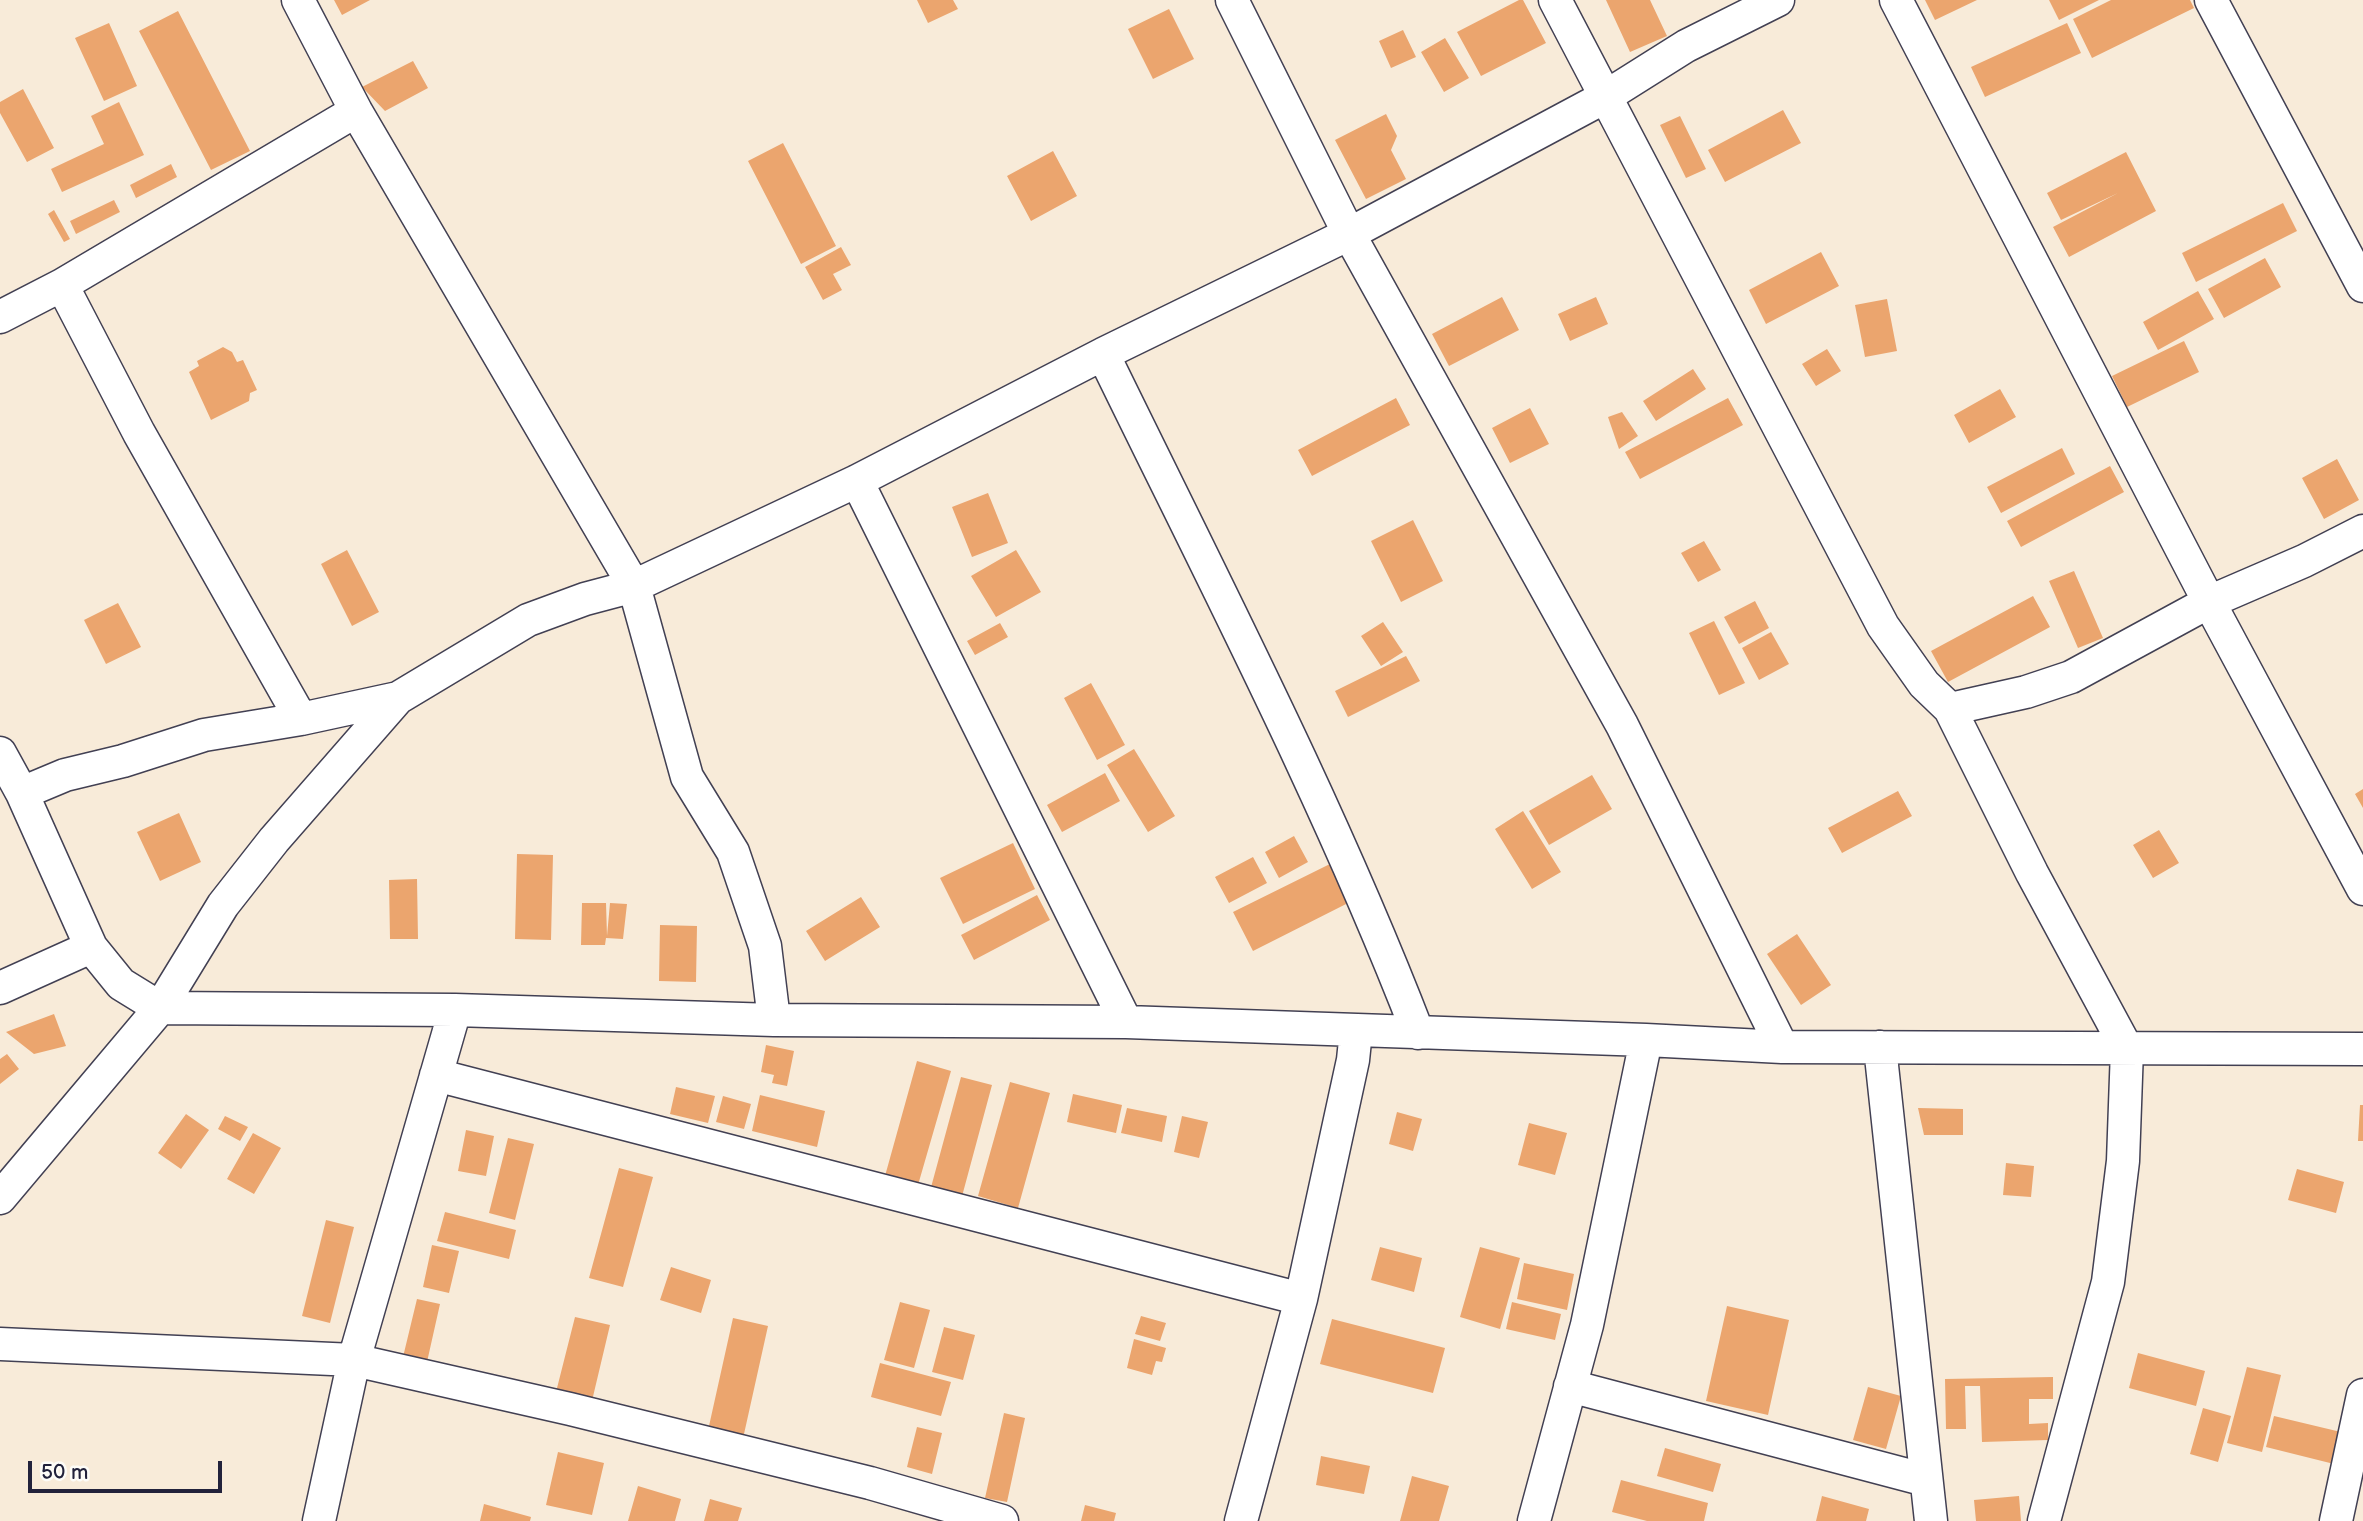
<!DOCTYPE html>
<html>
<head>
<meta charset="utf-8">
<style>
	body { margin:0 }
	#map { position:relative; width:2363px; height:1521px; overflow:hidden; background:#f8ebd9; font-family:"Balsamiq Sans",sans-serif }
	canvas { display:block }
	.scale { position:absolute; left:28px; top:1461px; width:194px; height:32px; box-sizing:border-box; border:4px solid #22223b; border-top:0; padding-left:9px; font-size:21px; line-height:24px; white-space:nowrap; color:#22223b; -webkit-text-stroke:5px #fdfcf7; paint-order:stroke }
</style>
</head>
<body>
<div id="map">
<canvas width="2363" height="1521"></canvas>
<div class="scale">50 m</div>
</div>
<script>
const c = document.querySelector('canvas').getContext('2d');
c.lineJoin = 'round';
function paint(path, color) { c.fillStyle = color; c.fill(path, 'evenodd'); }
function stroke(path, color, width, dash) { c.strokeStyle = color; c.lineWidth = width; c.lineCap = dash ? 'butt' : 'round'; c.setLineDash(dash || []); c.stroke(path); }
const building = new Path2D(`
	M 334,0 L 370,0 L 342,15 Z
	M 917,0 L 953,0 L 958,9 L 928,23 Z
	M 1519,0 L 1523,0 L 1546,43 L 1481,76 L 1457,32 Z
	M 1606,0 L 1650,0 L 1667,36 L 1630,52 Z
	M 1925,0 L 1977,0 L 1935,20 Z
	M 2049,0 L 2099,0 L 2059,20 Z
	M 2111,0 L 2190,0 L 2194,8 L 2092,58 L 2073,19 Z
	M 1169,9 L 1194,59 L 1153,79 L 1128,29 Z
	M 178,11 L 250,151 L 211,170 L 139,31 Z
	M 109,23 L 137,86 L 104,101 L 75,38 Z
	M 2067,23 L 2081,53 L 1985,97 L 1971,67 Z
	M 1403,30 L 1416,57 L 1391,68 L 1379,41 Z
	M 1445,38 L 1469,78 L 1444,92 L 1421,52 Z
	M 413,61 L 428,88 L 385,111 L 362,87 Z
	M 23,89 L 54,148 L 27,162 L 0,113 L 0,102 Z
	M 119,102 L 144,155 L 62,192 L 51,169 L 104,144 L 91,116 Z
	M 1783,110 L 1801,143 L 1725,182 L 1708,150 Z
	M 1386,114 L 1397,136 L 1391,150 L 1406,179 L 1366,199 L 1335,140 Z
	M 1680,116 L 1706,169 L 1686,178 L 1660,125 Z
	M 783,143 L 836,246 L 801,264 L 748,161 Z
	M 1053,151 L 1077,196 L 1031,221 L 1007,176 Z
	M 2126,152 L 2156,211 L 2069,257 L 2053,227 L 2118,193 L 2061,220 L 2047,193 Z
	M 171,164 L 177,177 L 136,198 L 130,185 Z
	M 114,200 L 120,212 L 76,234 L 70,221 Z
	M 2283,203 L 2297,231 L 2196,282 L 2182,253 Z
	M 54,210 L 70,239 L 64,242 L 48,214 Z
	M 841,247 L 851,265 L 833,274 L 842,290 L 823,300 L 805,267 Z
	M 1821,252 L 1839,286 L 1766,324 L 1749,290 Z
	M 2265,258 L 2281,287 L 2224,318 L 2208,289 Z
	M 2198,291 L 2214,319 L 2158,350 L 2143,322 Z
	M 1502,297 L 1519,330 L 1449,366 L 1432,334 Z
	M 1596,297 L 1608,324 L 1570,341 L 1558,314 Z
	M 1887,299 L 1897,351 L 1865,357 L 1855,305 Z
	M 2184,341 L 2199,372 L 2127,407 L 2112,376 Z
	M 223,347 L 232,352 L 237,362 L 243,360 L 257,390 L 250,393 L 249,401 L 211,420 L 189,372 L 199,366 L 197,361 Z
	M 1827,349 L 1841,371 L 1816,386 L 1802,364 Z
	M 1693,369 L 1706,389 L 1656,421 L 1643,401 Z
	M 2000,389 L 2016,417 L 1969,443 L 1954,415 Z
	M 1396,398 L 1410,425 L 1312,476 L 1298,450 Z
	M 1728,398 L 1743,425 L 1640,479 L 1625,452 Z
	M 1530,408 L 1549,444 L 1510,463 L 1492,428 Z
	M 1622,412 L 1638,436 L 1619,449 L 1608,417 Z
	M 2062,448 L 2075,474 L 2001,513 L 1987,487 Z
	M 2337,459 L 2359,500 L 2324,519 L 2302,478 Z
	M 2110,466 L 2124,492 L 2021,547 L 2007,521 Z
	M 988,493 L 1008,543 L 972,557 L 952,507 Z
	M 1413,520 L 1443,581 L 1401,602 L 1371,541 Z
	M 1704,541 L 1721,570 L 1698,582 L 1681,553 Z
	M 347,550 L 379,612 L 352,626 L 321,564 Z
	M 1016,550 L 1041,592 L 996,617 L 971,576 Z
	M 2074,571 L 2103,638 L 2078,648 L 2049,581 Z
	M 2033,596 L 2050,627 L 1948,682 L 1931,651 Z
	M 1755,601 L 1769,628 L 1739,644 L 1724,617 Z
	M 118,603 L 141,647 L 106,664 L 84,620 Z
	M 1714,621 L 1745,683 L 1719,695 L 1689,633 Z
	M 1383,622 L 1403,652 L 1381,666 L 1361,636 Z
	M 1000,623 L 1008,637 L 975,655 L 967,641 Z
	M 1771,632 L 1789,664 L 1759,680 L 1742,648 Z
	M 1406,656 L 1420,681 L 1348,717 L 1335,691 Z
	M 1091,683 L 1125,745 L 1097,760 L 1064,698 Z
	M 1134,749 L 1175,816 L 1148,832 L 1107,765 Z
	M 1105,773 L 1120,801 L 1062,832 L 1047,805 Z
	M 1592,775 L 1612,809 L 1549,845 L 1529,811 Z
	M 2363,789 L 2363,808 L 2355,794 Z
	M 1898,791 L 1912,816 L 1842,853 L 1828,828 Z
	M 1523,811 L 1561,872 L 1532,889 L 1495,829 Z
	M 179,813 L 201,862 L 160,881 L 137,832 Z
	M 2159,830 L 2179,863 L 2153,878 L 2133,845 Z
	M 1294,836 L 1308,862 L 1279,878 L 1265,852 Z
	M 1013,843 L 1035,889 L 963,924 L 940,878 Z
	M 517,854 L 553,855 L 551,940 L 515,939 Z
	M 1253,857 L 1267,883 L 1229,903 L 1215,877 Z
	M 1336,861 L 1356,899 L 1253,951 L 1233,912 Z
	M 417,879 L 418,939 L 390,939 L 389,880 Z
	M 1037,895 L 1050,920 L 974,960 L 961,935 Z
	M 861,897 L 880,927 L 825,961 L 806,931 Z
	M 582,903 L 606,903 L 607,936 L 610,903 L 627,904 L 623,939 L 606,938 L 605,945 L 581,945 Z
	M 660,925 L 697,926 L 696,982 L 659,981 Z
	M 1797,934 L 1831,985 L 1801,1005 L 1767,954 Z
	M 54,1014 L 66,1046 L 34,1054 L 6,1032 Z
	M 766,1045 L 794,1051 L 787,1086 L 772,1083 L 774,1075 L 761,1072 Z
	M 7,1054 L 19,1069 L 0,1084 L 0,1059 Z
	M 917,1061 L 951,1071 L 918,1185 L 885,1176 Z
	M 961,1077 L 992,1085 L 961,1200 L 930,1191 Z
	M 1010,1082 L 1050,1093 L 1018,1208 L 978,1196 Z
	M 676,1087 L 715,1096 L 708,1123 L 670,1114 Z
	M 1073,1094 L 1122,1105 L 1116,1133 L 1067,1122 Z
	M 760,1095 L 825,1111 L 817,1147 L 752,1131 Z
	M 723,1096 L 751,1104 L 744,1129 L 716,1122 Z
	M 2360,1105 L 2363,1105 L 2363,1141 L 2358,1141 Z
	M 1127,1108 L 1167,1116 L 1162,1142 L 1121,1133 Z
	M 1918,1108 L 1963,1109 L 1963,1135 L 1924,1135 Z
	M 1397,1112 L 1422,1119 L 1413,1151 L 1389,1144 Z
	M 186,1114 L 209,1130 L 181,1169 L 158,1153 Z
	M 225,1116 L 248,1127 L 240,1141 L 218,1129 Z
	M 1182,1116 L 1208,1122 L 1199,1158 L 1174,1152 Z
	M 1529,1123 L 1567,1133 L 1555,1175 L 1518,1165 Z
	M 466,1130 L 494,1136 L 486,1176 L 458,1171 Z
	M 253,1133 L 281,1148 L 254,1194 L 227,1179 Z
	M 508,1138 L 534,1144 L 515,1220 L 489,1213 Z
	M 2006,1163 L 2034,1166 L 2031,1197 L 2003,1195 Z
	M 619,1168 L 653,1177 L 623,1287 L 589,1278 Z
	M 2297,1169 L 2344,1182 L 2336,1213 L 2288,1200 Z
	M 445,1212 L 516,1230 L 509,1259 L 437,1241 Z
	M 326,1220 L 354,1227 L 330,1323 L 302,1316 Z
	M 432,1245 L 459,1251 L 449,1293 L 423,1287 Z
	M 1380,1247 L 1422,1258 L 1414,1292 L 1371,1280 Z
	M 1480,1247 L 1520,1258 L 1500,1329 L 1460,1317 Z
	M 1524,1263 L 1574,1274 L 1567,1310 L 1517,1299 Z
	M 671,1267 L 711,1280 L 701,1313 L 660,1300 Z
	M 417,1299 L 440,1304 L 427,1362 L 403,1357 Z
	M 900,1302 L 930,1310 L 914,1368 L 884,1360 Z
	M 1512,1302 L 1561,1314 L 1555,1340 L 1506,1329 Z
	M 1727,1306 L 1789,1320 L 1768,1415 L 1706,1401 Z
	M 1141,1316 L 1166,1323 L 1160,1341 L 1135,1334 Z
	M 575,1317 L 610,1325 L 591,1405 L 555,1396 Z
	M 733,1318 L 768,1326 L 742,1443 L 707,1435 Z
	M 1332,1319 L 1445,1348 L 1433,1393 L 1320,1364 Z
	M 944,1327 L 975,1335 L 963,1380 L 932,1372 Z
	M 1134,1339 L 1166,1348 L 1162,1362 L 1156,1361 L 1152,1375 L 1127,1368 Z
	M 2138,1353 L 2205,1371 L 2196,1406 L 2129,1388 Z
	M 880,1363 L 951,1382 L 941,1416 L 871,1397 Z
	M 2247,1367 L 2281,1375 L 2262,1452 L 2227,1443 Z
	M 2053,1377 L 2053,1399 L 2029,1399 L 2029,1424 L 2048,1423 L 2048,1440 L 1982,1442 L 1980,1386 L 1965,1386 L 1966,1429 L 1946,1429 L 1945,1379 Z
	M 1868,1387 L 1901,1396 L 1886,1449 L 1853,1440 Z
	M 2203,1408 L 2231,1416 L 2218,1462 L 2190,1454 Z
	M 1004,1413 L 1025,1418 L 1007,1502 L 985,1498 Z
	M 2274,1416 L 2345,1433 L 2338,1465 L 2266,1447 Z
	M 917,1427 L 942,1433 L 932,1474 L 907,1467 Z
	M 1665,1448 L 1721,1464 L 1713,1492 L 1657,1476 Z
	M 558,1452 L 604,1463 L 592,1515 L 546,1505 Z
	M 1321,1456 L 1370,1466 L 1364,1494 L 1316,1485 Z
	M 1412,1476 L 1449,1486 L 1439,1521 L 1400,1521 Z
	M 1621,1480 L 1708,1503 L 1704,1521 L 1647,1521 L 1612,1512 Z
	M 638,1486 L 681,1499 L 675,1521 L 628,1521 Z
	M 1822,1496 L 1869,1509 L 1866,1521 L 1816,1521 Z
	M 2019,1496 L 2021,1521 L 1976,1521 L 1974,1500 Z
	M 710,1499 L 742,1508 L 738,1521 L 704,1521 Z
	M 484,1504 L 531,1517 L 530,1521 L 480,1521 Z
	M 1085,1505 L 1116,1513 L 1114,1521 L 1081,1521 Z`);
const street = new Path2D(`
	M 298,0 L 356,111 L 634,586 L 687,777 L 733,852 L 765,946 L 774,1020
	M 1232,0 L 1349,234 L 1622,725 L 1782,1047
	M 1555,0 L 1883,626 L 1924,684 L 1950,709 L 2032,873 L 2127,1049 L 2123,1161 L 2108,1282 L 2044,1521
	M 1896,0 L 2209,602 L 2363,889
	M 2211,0 L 2363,286
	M 62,285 L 139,433 L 301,719
	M 0,317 L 62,285 L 356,111
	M 1103,354 C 1212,578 1328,800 1418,1033
	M 857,481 L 1126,1022
	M 1950,709 L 2026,692 L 2071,677 L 2209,602 L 2304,561 L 2363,531
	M 0,753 L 22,793 L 91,947 L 121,984 L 160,1008 L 223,905 L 274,840 L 398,698 L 528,620 L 585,599 L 634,586 L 857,481 L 1103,354 L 1349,234 L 1605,97 L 1686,46 L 1778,0
	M 22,793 L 65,775 L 123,761 L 204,735 L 301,719 L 398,698
	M 0,988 L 91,947
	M 1880,1047 L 1931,1521
	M 436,1075 L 1301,1299
	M 0,1198 L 160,1008 L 455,1010 L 774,1020 L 1126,1022 L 1646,1040 L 1782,1047 L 2363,1049
	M 0,1344 L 354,1360 L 570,1409 L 870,1483 L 1002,1521
	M 1570,1386 L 1926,1480
	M 319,1521 L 354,1360 L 455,1010
	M 1241,1521 L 1301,1299 L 1353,1060 L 1356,1031
	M 1534,1521 L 1587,1325 L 1646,1040
	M 2336,1521 L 2363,1395`);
paint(building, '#eba56e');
stroke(street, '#424053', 35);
stroke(street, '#fff', 32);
</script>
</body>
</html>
